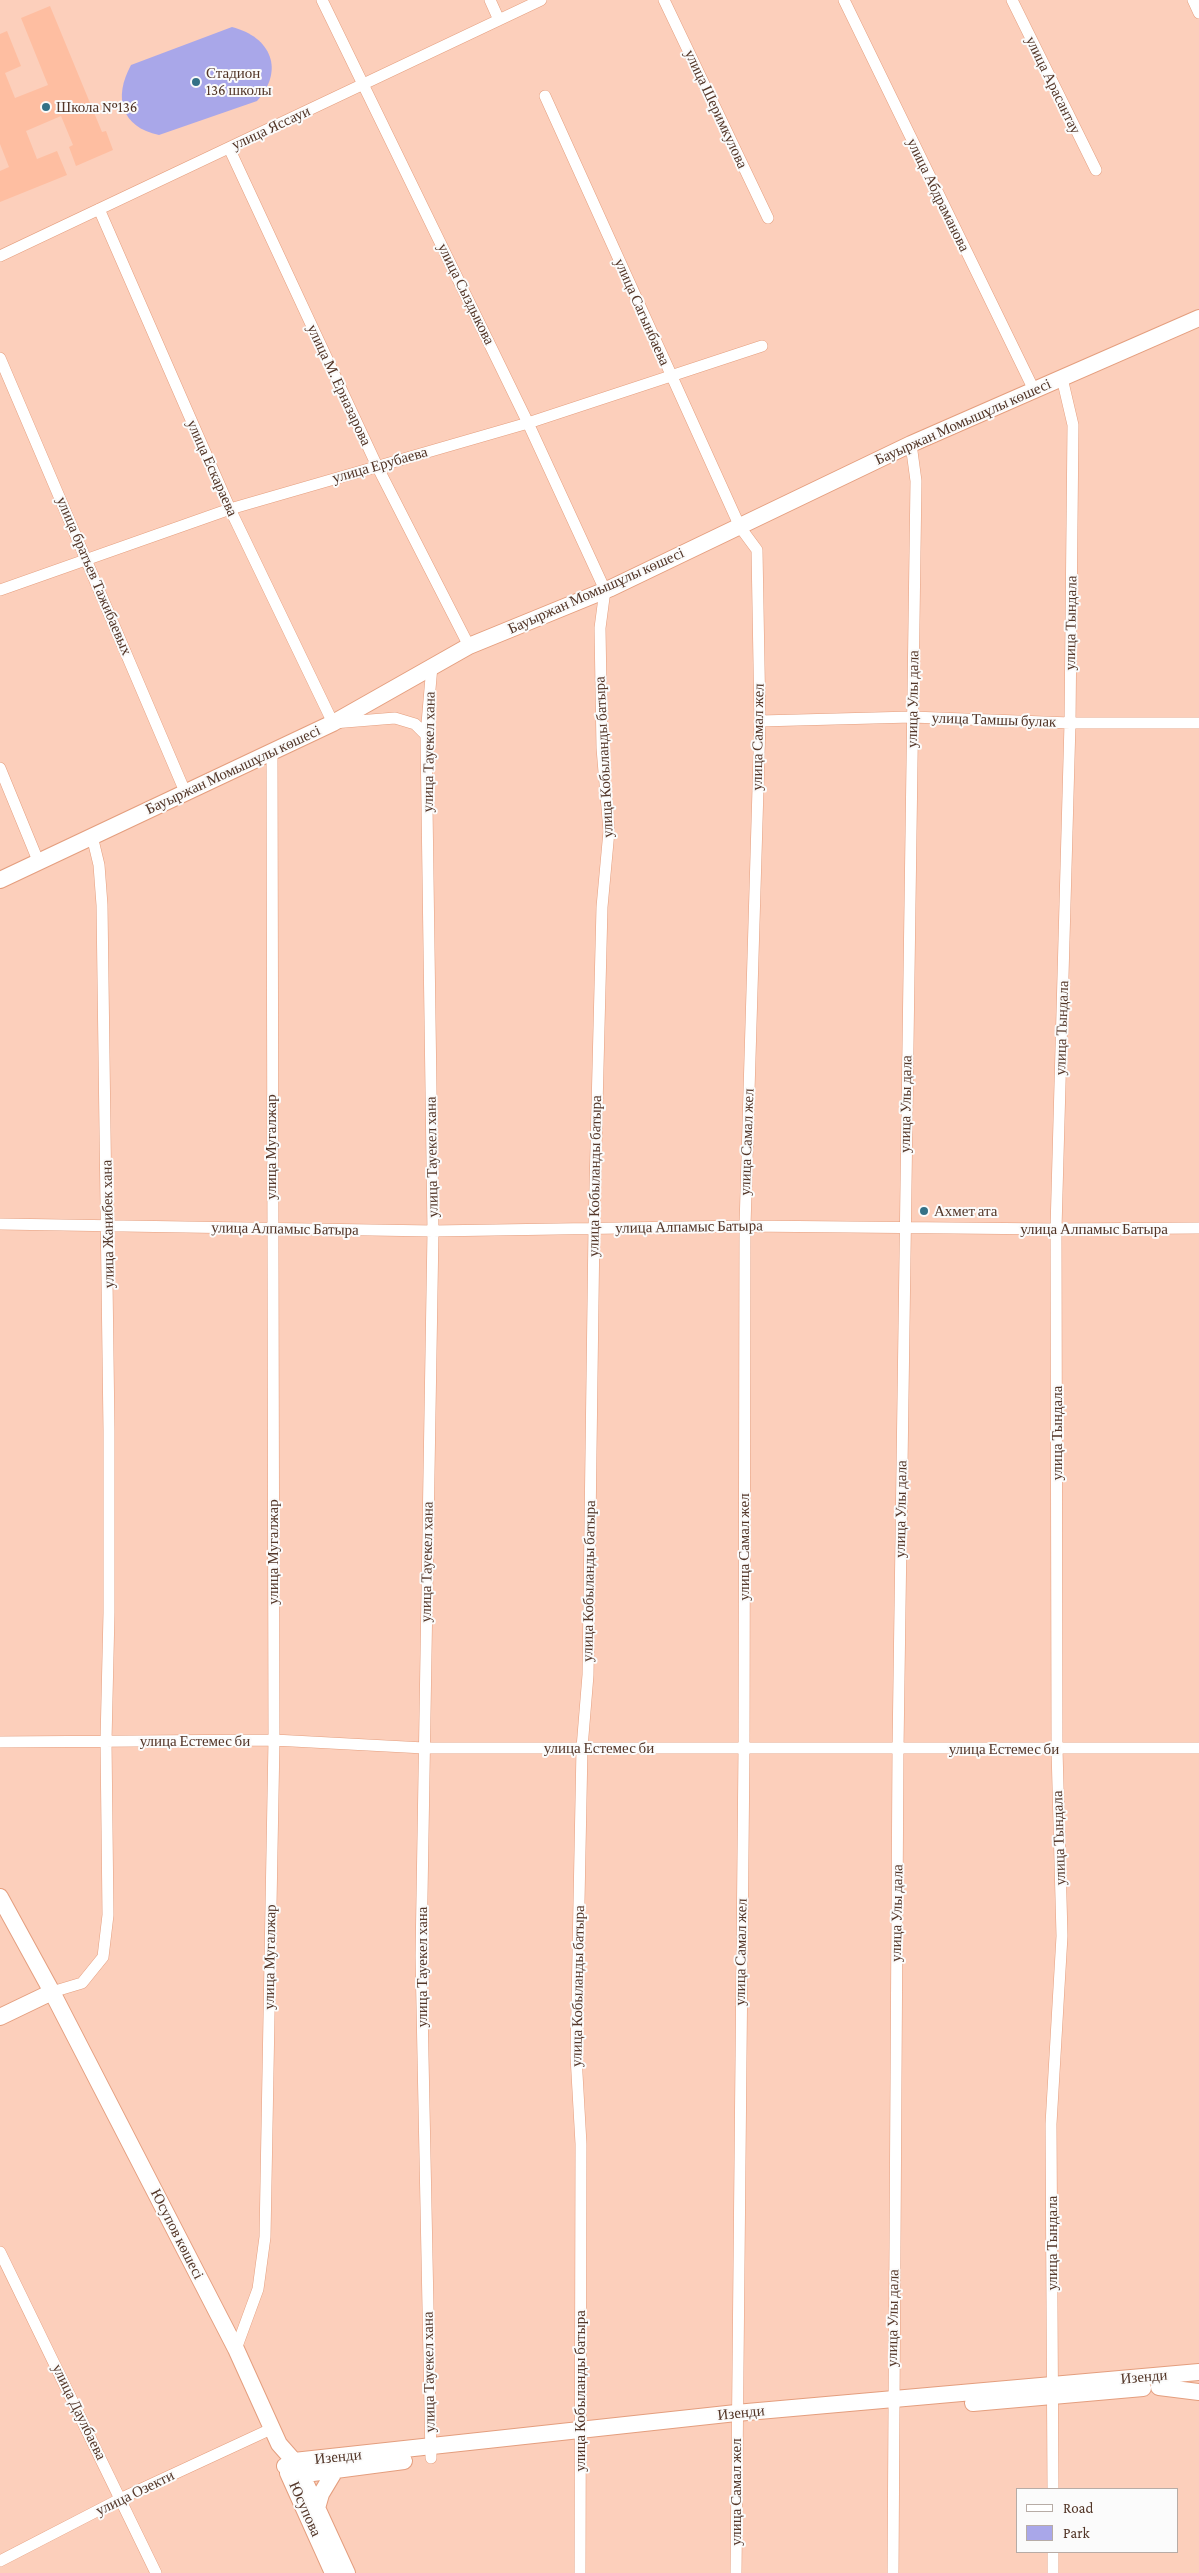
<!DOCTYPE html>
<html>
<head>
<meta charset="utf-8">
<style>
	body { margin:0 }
	#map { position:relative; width:1199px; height:2573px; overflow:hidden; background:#fccfbb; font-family:"Crimson Pro",serif }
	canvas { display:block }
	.legend { position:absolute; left:1016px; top:2488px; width:162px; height:65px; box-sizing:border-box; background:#fbfbfb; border:1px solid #b7aca6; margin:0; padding:6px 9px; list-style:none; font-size:15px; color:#523527 }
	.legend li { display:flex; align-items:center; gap:10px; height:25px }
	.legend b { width:25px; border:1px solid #b7aca6 }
</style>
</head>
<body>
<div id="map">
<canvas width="1199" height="2573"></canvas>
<ul class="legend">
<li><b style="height:6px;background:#fff"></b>Road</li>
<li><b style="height:14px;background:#a9a7e9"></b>Park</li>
</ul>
</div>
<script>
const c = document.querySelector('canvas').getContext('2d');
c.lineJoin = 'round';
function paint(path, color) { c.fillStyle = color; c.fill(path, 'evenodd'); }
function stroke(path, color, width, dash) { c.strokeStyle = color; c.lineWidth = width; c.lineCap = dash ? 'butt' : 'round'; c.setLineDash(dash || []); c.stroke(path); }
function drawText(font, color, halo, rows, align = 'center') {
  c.font = font + ' "Crimson Pro",serif'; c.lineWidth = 4; c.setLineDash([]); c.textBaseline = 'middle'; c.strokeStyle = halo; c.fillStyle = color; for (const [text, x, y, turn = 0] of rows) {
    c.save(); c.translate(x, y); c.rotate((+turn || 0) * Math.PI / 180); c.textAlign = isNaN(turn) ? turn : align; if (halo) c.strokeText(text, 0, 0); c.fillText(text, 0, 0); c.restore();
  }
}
const built = new Path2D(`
	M 50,6 L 102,132 L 106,131 L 113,150 L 76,166 L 69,147 L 73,145 L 61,116 L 26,131 L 37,159 L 57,151 L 67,175 L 0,202 L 0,171 L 9,167 L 0,144 L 0,34 L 7,31 L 21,66 L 5,73 L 15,98 L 48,85 L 21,18 Z`);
const green = new Path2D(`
	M 232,27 C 271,37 285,70 257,101 L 159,135 C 121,127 113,98 131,65 Z`);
const street = new Path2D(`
	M 322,0 L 528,423 L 605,590 L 600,628 L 602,748 L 609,831 L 602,907 L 594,1228 L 588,1675 L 582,1748 L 576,2056 L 581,2144 L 580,2573
	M 490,0 L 499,20
	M 664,0 L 768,218
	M 844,0 L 1034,390
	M 1012,0 L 1096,170
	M 1193,0 L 1199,13
	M 545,96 L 740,527 L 757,550 L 760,721 L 745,1226 L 744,1749 L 736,2573
	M 229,148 L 377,466 L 469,646
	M 99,209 L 230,509 L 333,723 L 395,718 L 415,724 L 426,735
	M 0,256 L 541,0
	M 0,358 L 186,794
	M 0,590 L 230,509 L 528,423 L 762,346
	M 760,721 L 912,717 L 1070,723 L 1199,723
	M 0,768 L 39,863
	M 0,1224 L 433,1231 L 745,1226 L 1056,1229 L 1199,1228
	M 0,1742 L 274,1740 L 424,1748 L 1199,1748
	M 52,1992 L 82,1983 L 103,1957 L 108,1915 L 106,1741 L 109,1613 L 109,1430 L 102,905 L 99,865 L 92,836
	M 0,2252 L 156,2573
	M 236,2349 L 258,2289 L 265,2237 L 274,1740 L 272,752
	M 431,2458 L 421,1956 L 433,1231 L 426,735 L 432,666
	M 1053,2489 L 1051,2124 L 1062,1936 L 1057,1749 L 1056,1229 L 1070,723 L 1073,425 L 1062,378
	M 1053,2552 L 1053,2573
	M 0,2561 L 122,2498 L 271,2429
	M 893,2573 L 898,1749 L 916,481 L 911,444`);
const secondary = new Path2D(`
	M 0,880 L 333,723 L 469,646 L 611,588 L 911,444 L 1199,318
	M 0,1897 L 52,1992 L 236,2349 L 279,2444 L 294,2461 L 301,2473 L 347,2573
	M 0,2017 L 52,1992
	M 1159,2387 L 1199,2392
	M 973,2403 L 1143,2388
	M 285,2466 L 294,2461 L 736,2413 L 1199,2372
	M 288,2473 L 333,2573
	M 290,2476 L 404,2461
	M 317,2508 L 321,2494 L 336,2469`);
const markers = [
	[196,82,5,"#347187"],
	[46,107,5,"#347187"],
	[924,1211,5,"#347187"]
];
const poiNames = [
	["Стадион",206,73],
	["136 школы",206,90],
	["Школа №136",56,107],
	["Ахмет ата",934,1211]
];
const streetNames = [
	["улица Арасантау",1053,85,64],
	["улица Шеримкулова",716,109,65],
	["улица Яссауи",271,128,-25],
	["улица Абдраманова",938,195,64],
	["улица Сыздыкова",466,294,64],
	["улица Сагынбаева",642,312,66],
	["улица М. Ерназарова",339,385,65],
	["Бауыржан Момышұлы көшесі",963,422,-24],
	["улица Ерубаева",380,465,-16],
	["улица Ескараева",212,468,66],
	["улица братьев Тажибаевых",94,576,67],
	["Бауыржан Момышұлы көшесі",596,591,-24],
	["улица Тындала",1071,623,-89],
	["улица Улы дала",913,699,-89],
	["улица Тамшы булак",994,720,2],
	["улица Самал жел",758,737,-89],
	["улица Тауекел хана",429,752,-89],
	["улица Кобыланды батыра",604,757,-93],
	["Бауыржан Момышұлы көшесі",233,770,-25],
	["улица Тындала",1062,1028,-88],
	["улица Улы дала",906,1104,-89],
	["улица Самал жел",747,1142,-88],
	["улица Мугалжар",271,1147,-90],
	["улица Тауекел хана",432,1157,-91],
	["улица Кобыланды батыра",595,1176,-89],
	["улица Жанибек хана",108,1224,-91],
	["улица Алпамыс Батыра",689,1227,-1],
	["улица Алпамыс Батыра",285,1229,1],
	["улица Алпамыс Батыра",1094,1229],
	["улица Тындала",1057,1433,-90],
	["улица Улы дала",901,1509,-89],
	["улица Самал жел",744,1547,-90],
	["улица Мугалжар",273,1552,-90],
	["улица Тауекел хана",427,1562,-89],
	["улица Кобыланды батыра",589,1581,-89],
	["улица Естемес би",195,1741],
	["улица Естемес би",599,1748],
	["улица Естемес би",1004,1749],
	["улица Тындала",1059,1838,-92],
	["улица Улы дала",897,1913,-89],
	["улица Самал жел",741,1952,-89],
	["улица Мугалжар",270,1957,-89],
	["улица Тауекел хана",422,1967,-90],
	["улица Кобыланды батыра",578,1986,-89],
	["Юсупов көшесі",177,2234,63],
	["улица Тындала",1052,2243,-90],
	["улица Улы дала",893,2318,-89],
	["улица Тауекел хана",429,2372,-91],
	["Изенди",1144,2377,-5],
	["улица Кобыланды батыра",580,2391,-90],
	["улица Даулбаева",79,2412,64],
	["Изенди",741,2413,-6],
	["Изенди",338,2457,-6],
	["улица Самал жел",736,2492,-90],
	["улица Озекти",135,2493,-26],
	["Юсупова",305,2509,66]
];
paint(built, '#febea1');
paint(green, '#a9a7e9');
stroke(street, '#e49e7e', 12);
stroke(secondary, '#e49e7e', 18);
stroke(street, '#fff', 11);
stroke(secondary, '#fff', 16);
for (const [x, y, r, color] of markers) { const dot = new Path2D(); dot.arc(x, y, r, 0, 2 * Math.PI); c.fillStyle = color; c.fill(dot); stroke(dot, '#fbfbfb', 2); }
drawText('15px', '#523527', '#fbfbfb', poiNames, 'left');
drawText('15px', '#523527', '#fbfbfb', streetNames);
</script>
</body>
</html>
